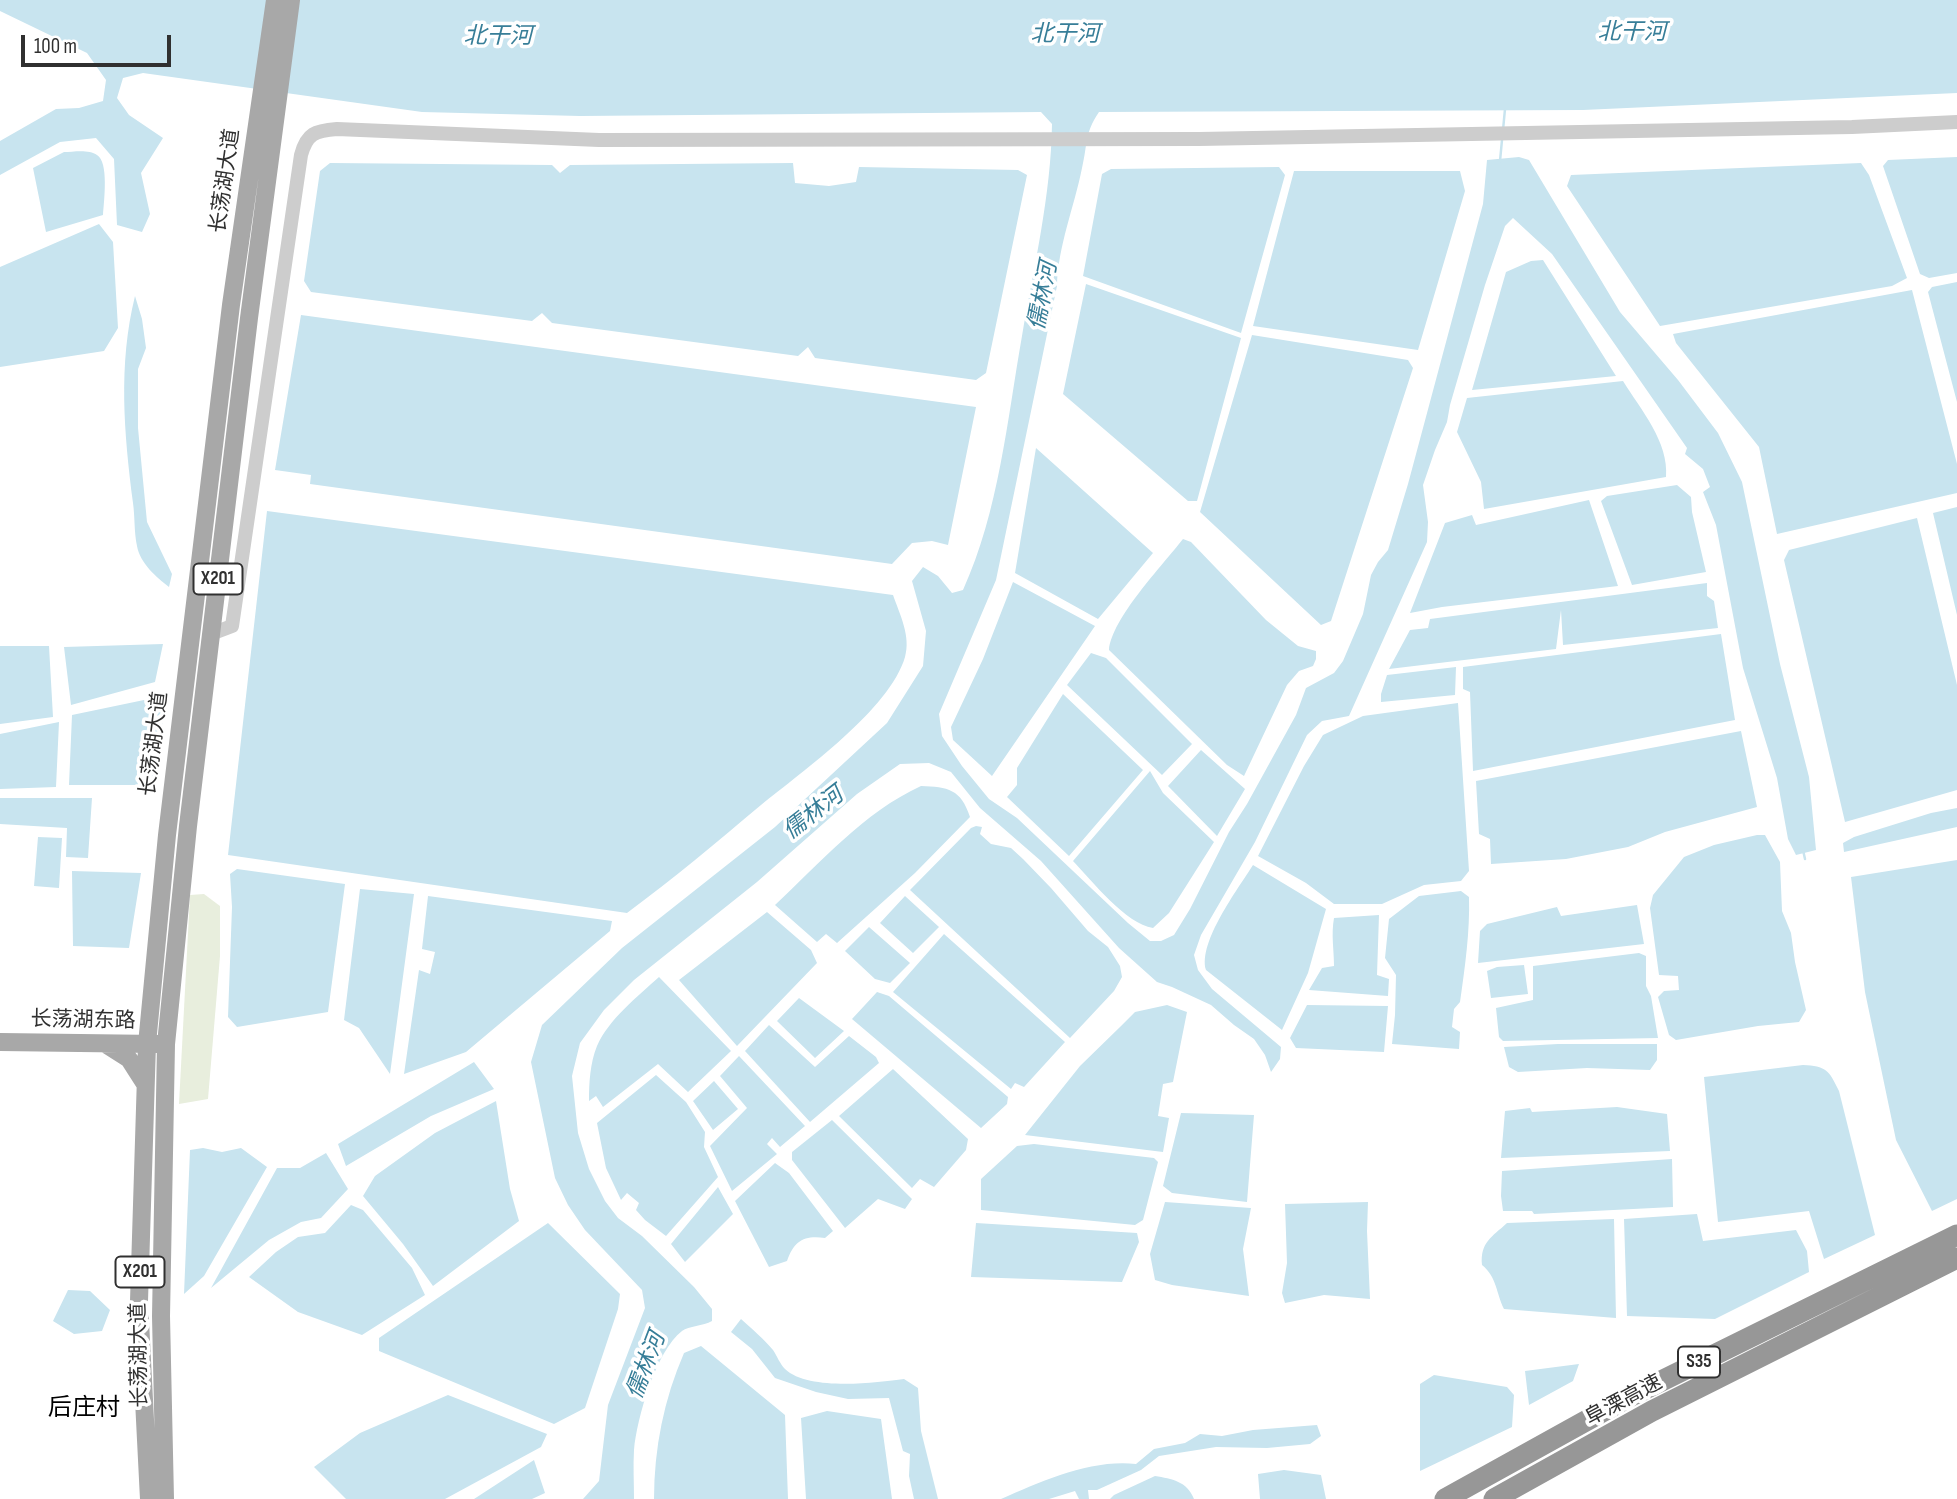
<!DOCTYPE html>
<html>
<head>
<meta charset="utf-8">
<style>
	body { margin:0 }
	#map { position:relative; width:1957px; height:1499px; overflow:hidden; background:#fff; font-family:"Sofia Sans Condensed",sans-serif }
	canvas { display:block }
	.scale { position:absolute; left:21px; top:35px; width:150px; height:32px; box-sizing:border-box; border:4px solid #303030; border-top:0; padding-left:9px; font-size:21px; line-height:24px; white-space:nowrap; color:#303030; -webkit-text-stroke:5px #fff; paint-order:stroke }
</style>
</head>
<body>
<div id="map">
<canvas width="1957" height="1499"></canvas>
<div class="scale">100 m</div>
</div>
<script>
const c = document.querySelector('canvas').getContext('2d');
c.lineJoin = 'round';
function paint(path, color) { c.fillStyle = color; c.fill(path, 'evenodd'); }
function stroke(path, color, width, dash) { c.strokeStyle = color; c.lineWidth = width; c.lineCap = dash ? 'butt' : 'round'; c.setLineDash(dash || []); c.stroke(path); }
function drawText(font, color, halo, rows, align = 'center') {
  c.font = font + ' "Sofia Sans Condensed","Noto Sans SC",sans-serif'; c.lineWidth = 7; c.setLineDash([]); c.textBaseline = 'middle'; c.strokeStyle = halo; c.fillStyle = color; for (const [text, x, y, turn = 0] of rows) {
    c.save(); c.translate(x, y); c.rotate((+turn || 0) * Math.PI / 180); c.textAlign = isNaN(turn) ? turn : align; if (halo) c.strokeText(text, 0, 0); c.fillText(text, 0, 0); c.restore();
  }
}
const green = new Path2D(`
	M 204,894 L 220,906 L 220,956 L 208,1099 L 179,1104 L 190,895 Z`);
const water = new Path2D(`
	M 0,0 L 1957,0 L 1957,93 L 1583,110 L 1099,112 C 1084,134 1088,144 1082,168 C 1074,208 1058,246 1057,286 L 996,580 L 939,714 L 942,736 L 962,766 L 989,799 L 1017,818 L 1128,923 L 1150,941 L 1161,941 L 1174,935 L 1190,909 L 1229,832 L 1247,804 L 1296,715 L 1306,688 L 1334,673 L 1343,661 L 1363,614 L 1371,575 L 1378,562 L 1388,550 L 1408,484 L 1483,204 L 1487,160 L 1519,157 L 1529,160 L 1620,312 L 1678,380 L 1718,433 L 1742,482 L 1780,664 L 1809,777 L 1816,850 L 1796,855 L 1788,839 L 1777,778 L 1743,668 L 1716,525 L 1703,492 L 1710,487 L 1703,469 L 1685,454 L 1687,448 L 1552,254 L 1513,218 L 1505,226 L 1485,285 L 1450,405 L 1447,422 L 1435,450 L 1423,485 L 1428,522 L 1427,542 L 1349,716 L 1322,721 L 1307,735 L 1255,842 L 1201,935 L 1194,955 L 1198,970 L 1212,989 L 1281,1047 L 1280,1059 L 1271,1072 L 1265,1055 L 1254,1039 L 1234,1025 L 1211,1005 L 1172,987 L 1157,982 L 1119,948 L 1041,861 L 980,808 L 951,772 L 929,763 L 900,764 L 857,794 L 757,882 L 634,980 L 604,1010 L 580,1043 L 572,1076 L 578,1133 L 589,1169 L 605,1201 L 618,1218 L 642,1236 L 694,1287 L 712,1309 L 712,1321 C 703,1326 689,1326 682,1331 C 656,1351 637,1418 634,1450 C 633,1466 634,1483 634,1499 L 583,1499 L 599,1481 L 608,1405 L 645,1308 L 642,1290 L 585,1230 L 568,1205 L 555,1178 L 531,1062 L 542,1025 L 622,948 L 775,827 L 887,723 L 923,666 L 926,631 L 912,581 L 923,567 L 938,576 L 952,593 L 963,590 C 999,511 1007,421 1022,336 C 1034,266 1051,195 1052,124 L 1041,112 L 580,116 L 422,112 L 143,73 L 123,78 L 117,98 L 129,115 L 163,138 L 141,173 L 150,214 L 142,232 L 117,225 L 114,159 L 96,138 L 60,142 L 0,175 L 0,141 L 56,109 L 79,108 L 103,101 L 106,80 L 87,53 L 0,11 Z
	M 64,152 C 73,152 89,149 97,155 C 109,162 104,201 103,215 L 46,232 L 33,168 Z
	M 1957,157 L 1957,273 L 1929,278 L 1920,274 L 1883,166 L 1888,160 Z
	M 330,163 L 552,165 L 560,173 L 570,165 L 793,163 L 795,183 L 829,186 L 856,182 L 859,167 L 1018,170 L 1027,175 L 986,373 L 976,380 L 815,358 L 808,347 L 798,356 L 552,323 L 542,313 L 532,321 L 311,292 L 304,281 L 320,171 Z
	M 1861,163 L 1869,175 L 1907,278 L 1892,286 L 1660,326 L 1567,186 L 1571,175 Z
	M 1279,167 L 1285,175 L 1241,333 L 1083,276 L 1102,174 L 1111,169 Z
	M 1294,171 L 1460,171 L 1465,191 L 1418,350 L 1253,326 Z
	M 99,224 L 113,242 L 118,328 L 104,351 L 0,367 L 0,267 Z
	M 1543,260 L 1616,376 L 1472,390 L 1506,272 L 1531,261 Z
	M 1957,282 L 1957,402 L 1928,292 L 1932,287 Z
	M 1086,284 L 1241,338 L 1197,501 L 1188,501 L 1063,394 Z
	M 1912,290 L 1957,464 L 1957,493 L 1777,534 L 1759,447 L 1676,343 L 1673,334 Z
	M 135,296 L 142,319 L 146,348 L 138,369 L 138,428 L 147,522 L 172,574 L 169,587 C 156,577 140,563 137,546 C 134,532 135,517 133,503 C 124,433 118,365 135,296 Z
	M 301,315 L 976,407 L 948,545 L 932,541 L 912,543 L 892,564 L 310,484 L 311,475 L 275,470 Z
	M 1252,335 L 1408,360 L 1413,368 L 1331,621 L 1321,625 L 1200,512 Z
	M 1623,381 C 1641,410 1669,442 1666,477 L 1484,509 L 1481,482 L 1457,432 L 1467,398 Z
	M 1036,448 L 1153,553 L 1098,619 L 1015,573 Z
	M 1677,485 L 1691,497 L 1692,512 L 1706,572 L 1632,585 L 1601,501 L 1607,496 Z
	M 1589,500 L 1618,586 L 1442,607 L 1410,613 L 1445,523 L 1472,515 L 1476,525 Z
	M 1957,507 L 1957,615 L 1933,513 Z
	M 267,511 L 893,595 C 900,615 911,636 905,657 C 890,709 803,771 761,805 C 717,842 673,879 627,913 L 228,855 Z
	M 1917,518 L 1957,685 L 1957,790 L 1845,822 L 1784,560 L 1789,550 Z
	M 1183,539 L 1191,542 L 1266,620 L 1298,646 L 1316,651 L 1316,659 L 1313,666 L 1299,671 L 1287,685 L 1244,776 L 1227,765 L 1109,650 C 1112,618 1162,566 1183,539 Z
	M 1013,582 L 1095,626 L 992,776 L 953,740 L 951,727 L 983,659 Z
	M 1707,583 L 1707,596 L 1714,601 L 1718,628 L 1563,645 L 1561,610 L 1556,649 L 1389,669 L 1410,630 L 1428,628 L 1430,619 Z
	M 1721,634 L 1735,720 L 1473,771 L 1470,692 L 1463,689 L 1463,667 Z
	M 163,644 L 155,682 L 71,705 L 64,647 Z
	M 0,646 L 49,646 L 53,717 L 0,724 Z
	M 1091,653 L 1106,658 L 1192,744 L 1162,775 L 1067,685 Z
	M 1456,667 L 1455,695 L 1381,702 L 1381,694 L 1387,675 Z
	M 1063,694 L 1143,770 L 1069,856 L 1007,797 L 1017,785 L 1017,768 Z
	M 144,700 L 166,701 L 152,785 L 69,785 L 72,715 Z
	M 1458,703 L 1469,871 L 1461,881 L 1424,885 L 1382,904 L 1334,904 L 1306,883 L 1258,856 L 1304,766 L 1323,735 L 1363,716 Z
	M 59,722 L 56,787 L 0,789 L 0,734 Z
	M 1741,731 L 1757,807 L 1665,832 L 1628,847 L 1566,859 L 1491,864 L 1490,839 L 1479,834 L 1476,781 Z
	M 1201,750 L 1245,789 L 1217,836 L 1168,786 Z
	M 1150,771 L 1163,793 L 1214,842 L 1169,913 L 1153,928 C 1126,924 1092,881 1073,861 Z
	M 921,786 C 948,787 961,789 970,817 L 915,873 L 837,943 L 826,934 L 817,942 L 775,905 C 819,864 864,812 921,786 Z
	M 0,798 L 92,798 L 88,858 L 66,857 L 67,828 L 0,824 Z
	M 1957,808 L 1957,827 L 1844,852 L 1843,843 L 1854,837 L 1931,813 Z
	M 976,826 L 982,827 L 980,834 L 991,844 L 1011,848 L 1023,859 L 1051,888 L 1088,931 L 1108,947 L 1120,966 L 1122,977 L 1114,991 L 1070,1038 L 910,890 L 971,828 Z
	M 1757,835 L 1765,835 L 1780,862 L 1782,911 L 1791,933 L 1795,962 L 1806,1010 L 1799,1022 L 1758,1026 L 1676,1040 L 1669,1035 L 1658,997 L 1664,991 L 1679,990 L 1678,976 L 1659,975 L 1650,908 L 1653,895 L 1684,857 L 1714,845 Z
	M 38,837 L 62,838 L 59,888 L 34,886 Z
	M 1957,860 L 1957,1199 L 1932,1211 L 1896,1140 L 1865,992 L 1851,877 Z
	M 1253,865 L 1326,909 L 1308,973 L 1282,1030 L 1206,970 C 1198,942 1238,889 1253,865 Z
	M 237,869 L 345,884 L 328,1012 L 237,1027 L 228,1017 L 232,907 L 230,874 Z
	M 72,871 L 141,873 L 129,948 L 73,946 Z
	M 360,889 L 414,894 L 390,1074 L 359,1028 L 344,1020 Z
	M 1461,891 L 1469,897 C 1470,932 1465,967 1460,1002 L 1454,1009 L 1452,1027 L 1460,1032 L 1459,1049 L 1392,1044 L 1395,1015 L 1396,975 L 1385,958 L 1389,919 L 1419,896 Z
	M 428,896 L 612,921 L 610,931 L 466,1052 L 404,1074 L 419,970 L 430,974 L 435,952 L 422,949 Z
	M 905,896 L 939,927 L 913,953 L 880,923 Z
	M 1637,905 L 1644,944 L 1478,963 L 1480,931 L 1487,924 L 1557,907 L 1561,916 Z
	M 767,912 L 811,950 L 817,963 L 737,1046 L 679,980 Z
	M 1379,915 L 1377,975 L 1389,979 L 1388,996 L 1309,990 L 1322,968 L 1334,966 C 1334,949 1331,935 1334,918 Z
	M 869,927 L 910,963 L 890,983 L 875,979 L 845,951 Z
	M 944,934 L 1065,1042 L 1024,1087 L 1015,1083 L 1011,1089 L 893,992 Z
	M 1639,953 L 1646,956 L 1646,986 L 1651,996 L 1658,1038 L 1503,1041 L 1499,1037 L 1496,1008 L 1533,1000 L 1533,966 Z
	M 1524,965 L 1528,994 L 1491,998 L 1487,971 L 1497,967 Z
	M 659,977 L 731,1051 L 688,1092 L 658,1064 L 603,1107 L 596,1096 L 589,1101 C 589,1083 590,1063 597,1046 C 609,1019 637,997 659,977 Z
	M 877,992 L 889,996 L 1008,1097 L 1007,1104 L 981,1128 L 852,1019 Z
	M 799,998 L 844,1031 L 815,1058 L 777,1021 Z
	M 1167,1005 L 1187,1012 L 1173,1082 L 1163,1084 L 1158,1116 L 1169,1118 L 1163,1152 L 1025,1135 L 1080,1066 L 1120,1027 L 1135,1012 Z
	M 1307,1005 L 1388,1006 L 1384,1052 L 1296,1048 L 1290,1038 Z
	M 769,1025 L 815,1067 L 849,1036 L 876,1057 L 879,1063 L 810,1122 L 745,1051 Z
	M 1558,1044 L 1657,1044 L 1657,1060 L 1650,1070 L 1587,1068 L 1518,1072 L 1509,1067 L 1504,1047 Z
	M 739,1056 L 805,1126 L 780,1147 L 772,1138 L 767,1144 L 777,1154 L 732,1191 L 710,1146 L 747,1108 L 720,1076 Z
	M 474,1062 L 494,1089 L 431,1116 L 346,1166 L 338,1144 Z
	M 1803,1065 C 1826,1066 1829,1070 1839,1091 L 1875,1235 L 1824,1259 L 1809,1211 L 1718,1222 L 1704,1077 Z
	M 893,1069 L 968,1139 L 966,1150 L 934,1187 L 920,1179 L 912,1188 L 839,1116 Z
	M 656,1075 L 686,1102 L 705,1132 L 704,1147 L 718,1177 L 666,1236 L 645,1220 L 636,1210 L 639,1203 L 627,1193 L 621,1200 L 606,1168 L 597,1123 Z
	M 714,1081 L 738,1109 L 713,1130 L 693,1101 Z
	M 496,1101 L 510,1189 L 519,1221 L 433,1286 L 403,1244 L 363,1196 L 375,1176 L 435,1133 Z
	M 1617,1107 L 1667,1114 L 1670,1151 L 1501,1158 L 1505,1111 L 1530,1108 L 1532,1112 Z
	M 1181,1113 L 1254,1115 L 1247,1202 L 1172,1193 L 1163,1186 Z
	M 832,1120 L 912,1199 L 905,1209 L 878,1199 L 845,1228 L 792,1160 L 792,1152 Z
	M 1034,1144 L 1154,1158 L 1158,1162 L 1143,1220 L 1135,1225 L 981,1210 L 981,1179 L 1017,1146 Z
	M 203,1148 L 222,1152 L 241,1148 L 267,1167 L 204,1276 L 184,1294 L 190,1150 Z
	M 326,1153 L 348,1189 L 321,1218 L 301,1222 L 269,1240 L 211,1288 L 277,1168 L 300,1168 Z
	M 1672,1159 L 1673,1207 L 1534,1214 L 1532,1211 L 1503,1211 L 1501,1196 L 1502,1171 Z
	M 775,1163 L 789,1173 L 833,1231 L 825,1238 C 804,1235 794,1241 787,1261 L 769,1267 L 735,1201 Z
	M 718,1187 L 733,1214 L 685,1262 L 671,1244 Z
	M 1165,1202 L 1251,1208 L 1243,1249 L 1249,1296 L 1172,1285 L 1155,1280 L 1150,1254 Z
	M 1368,1202 L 1367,1231 L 1370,1299 L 1324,1295 L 1285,1303 L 1282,1293 L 1287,1263 L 1285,1204 Z
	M 351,1205 L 363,1210 L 412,1268 L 425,1295 L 362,1335 L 298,1312 L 249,1277 L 276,1252 L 298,1237 L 325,1233 Z
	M 1697,1214 L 1703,1241 L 1796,1230 L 1807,1251 L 1809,1272 L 1715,1319 L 1627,1316 L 1624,1219 Z
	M 1614,1219 L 1616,1318 L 1504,1309 C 1496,1293 1497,1277 1482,1265 C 1480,1242 1492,1237 1507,1223 Z
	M 548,1223 L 620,1294 L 618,1309 L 585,1408 L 554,1424 L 379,1351 L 379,1338 Z
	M 976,1223 L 1137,1233 L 1139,1242 L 1122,1282 L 971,1277 Z
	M 68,1290 L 90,1291 L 110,1310 L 102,1331 L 74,1334 L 53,1321 Z
	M 741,1319 C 752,1329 764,1339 773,1350 C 777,1356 780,1364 785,1369 C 808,1391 875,1383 904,1379 L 918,1388 L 921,1431 L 938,1499 L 914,1499 L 909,1476 L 910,1454 L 903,1451 L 889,1398 L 848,1399 L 816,1392 L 775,1378 L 752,1349 L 731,1332 Z
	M 701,1346 L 785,1415 L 788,1499 L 654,1499 C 654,1448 664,1399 684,1353 Z
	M 1579,1364 L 1573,1381 L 1529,1405 L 1525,1371 Z
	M 1434,1375 L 1507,1387 L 1514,1395 L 1512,1427 L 1420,1471 L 1420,1384 Z
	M 448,1395 L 547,1434 L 541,1447 L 445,1499 L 346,1499 L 314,1467 L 360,1433 Z
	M 827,1411 L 881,1419 L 892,1499 L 806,1499 L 801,1418 Z
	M 1317,1425 L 1321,1436 L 1310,1444 L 1267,1448 L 1216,1447 L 1159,1456 L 1141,1470 L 1097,1490 L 1088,1490 L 1089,1499 L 1079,1499 L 1075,1491 L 1049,1499 L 1001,1499 C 1042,1481 1091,1459 1136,1464 L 1154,1449 L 1185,1443 L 1200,1434 L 1222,1436 L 1253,1430 Z
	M 534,1460 L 545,1493 L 532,1499 L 474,1499 Z
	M 1284,1470 L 1321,1475 L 1326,1499 L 1260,1499 L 1258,1474 Z
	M 1155,1476 C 1172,1479 1187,1481 1194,1499 L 1110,1499 L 1114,1495 Z`);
const stream = new Path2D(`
	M 1503,130 L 1505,109
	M 1500,161 L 1502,140
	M 1803,850 L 1805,859`);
const minor = new Path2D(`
	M 211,634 L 232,626 L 301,155 C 307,133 315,131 337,129 L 599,140 L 1199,139 L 1852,127 L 1957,122`);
const major = new Path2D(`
	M 0,1042 L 159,1044
	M 107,1045 L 129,1059 L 145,1084
	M 149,1499 L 139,1301 L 147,1044 L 167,835 L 231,305 L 275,0
	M 165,1499 L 161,1316 L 166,1044 L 188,826 L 249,318 L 291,0`);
const highway = new Path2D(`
	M 1445,1499 L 1629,1397 L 1957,1235
	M 1494,1499 L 1652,1411 L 1957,1258`);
const shields = [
	[218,579,49],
	[140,1272,49],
	[1699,1362,42]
];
const shieldNames = [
	["X201",218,579],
	["X201",140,1272],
	["S35",1699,1362]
];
const streetNames = [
	["长荡湖大道",226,181,-82],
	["长荡湖大道",155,744,-83],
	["长荡湖东路",83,1021,1],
	["长荡湖大道",140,1355,-91],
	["阜溧高速",1624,1401,-28]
];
const waterNames = [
	["北干河",1632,33],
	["北干河",1065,35],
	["北干河",498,37],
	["儒林河",1044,296,-79],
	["儒林河",814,814,-38],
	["儒林河",647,1366,-69]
];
const quarterNames = [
	["后庄村",84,1409]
];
paint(green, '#e8eedd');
paint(water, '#c8e4ef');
stroke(stream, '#c8e4ef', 2.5);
stroke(minor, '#cdcdcd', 14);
stroke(major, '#a8a8a8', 18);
stroke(highway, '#979797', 21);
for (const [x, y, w] of shields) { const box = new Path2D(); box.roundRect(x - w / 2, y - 15.5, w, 31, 5); c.fillStyle = '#fff'; c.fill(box); stroke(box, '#303030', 2); }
drawText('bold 19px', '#303030', null, shieldNames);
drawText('21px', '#303030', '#fff', streetNames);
drawText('italic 23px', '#377e98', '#fff', waterNames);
drawText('24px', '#000', '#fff', quarterNames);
</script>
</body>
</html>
